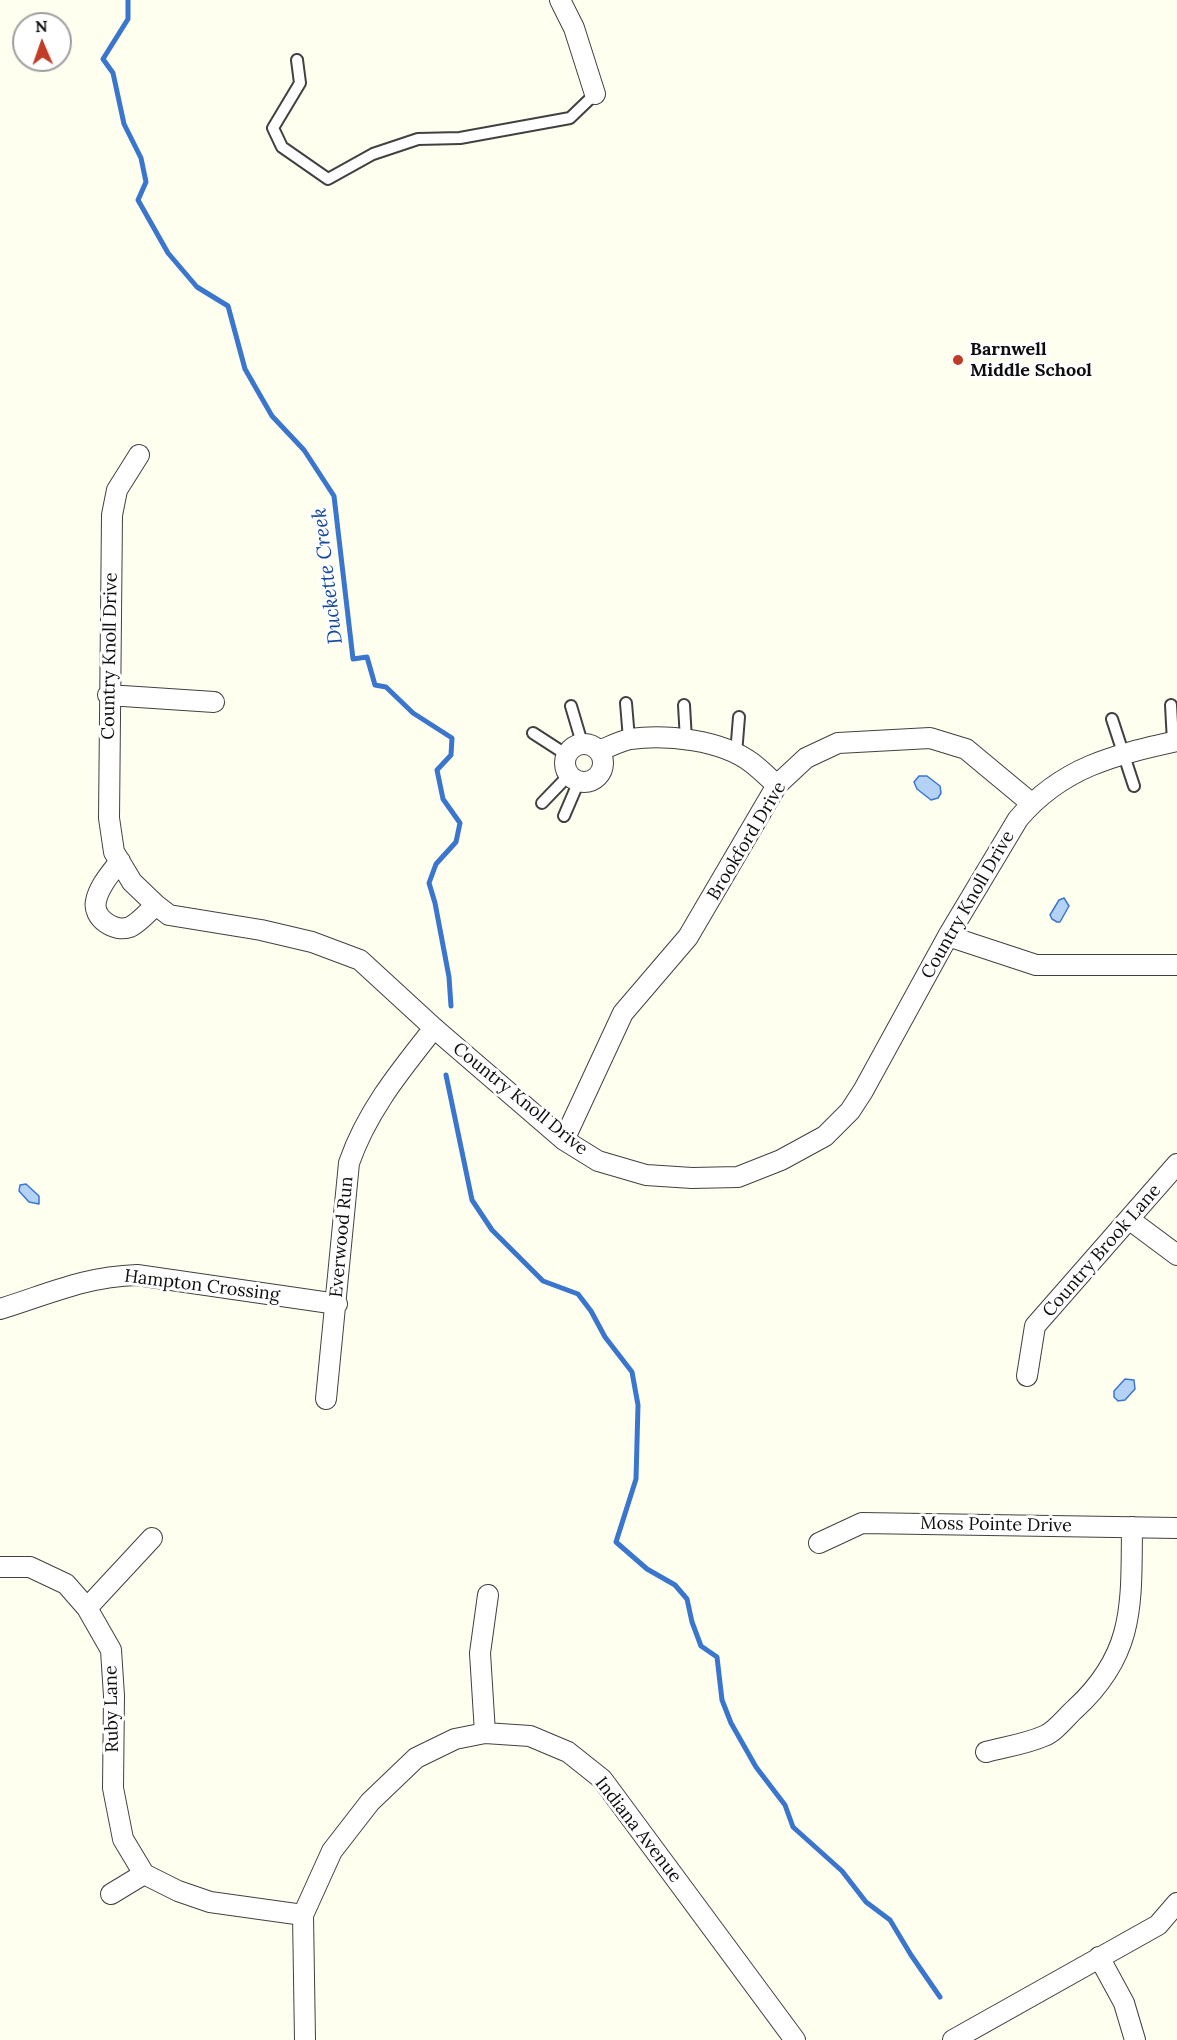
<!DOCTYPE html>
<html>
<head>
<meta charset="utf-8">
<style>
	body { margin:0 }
	#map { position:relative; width:1177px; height:2040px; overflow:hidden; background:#fffff0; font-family:Lora,serif }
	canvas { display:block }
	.north { position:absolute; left:12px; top:12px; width:60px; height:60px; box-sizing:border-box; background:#fff; border:2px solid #9f9f9f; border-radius:50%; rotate:358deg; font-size:16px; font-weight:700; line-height:24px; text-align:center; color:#0e0e0e }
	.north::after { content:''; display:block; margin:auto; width:21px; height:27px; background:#c03c25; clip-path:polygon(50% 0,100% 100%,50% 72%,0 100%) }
</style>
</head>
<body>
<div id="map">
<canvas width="1177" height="2040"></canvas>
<div class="north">N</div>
</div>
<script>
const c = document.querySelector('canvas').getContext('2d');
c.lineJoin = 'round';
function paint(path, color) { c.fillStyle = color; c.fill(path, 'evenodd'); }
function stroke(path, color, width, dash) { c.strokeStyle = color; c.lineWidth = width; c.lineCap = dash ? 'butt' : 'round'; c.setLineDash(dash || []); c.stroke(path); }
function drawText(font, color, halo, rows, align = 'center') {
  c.font = font + ' Lora,serif'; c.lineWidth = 6; c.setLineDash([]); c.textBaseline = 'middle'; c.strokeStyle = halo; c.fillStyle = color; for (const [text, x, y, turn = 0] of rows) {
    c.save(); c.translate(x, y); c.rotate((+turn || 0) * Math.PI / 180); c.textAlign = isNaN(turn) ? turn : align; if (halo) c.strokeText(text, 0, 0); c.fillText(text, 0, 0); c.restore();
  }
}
const water = new Path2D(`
	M 919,776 L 927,776 L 940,786 L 941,793 L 938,798 L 931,800 L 917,789 L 914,782 Z
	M 1064,898 L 1069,906 L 1060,922 L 1057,922 L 1052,919 L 1050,915 L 1059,900 Z
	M 26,1184 L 39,1196 L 39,1204 L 29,1202 L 19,1191 L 20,1185 Z
	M 1125,1379 L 1134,1380 L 1135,1389 L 1125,1400 L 1118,1401 L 1114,1397 L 1114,1391 Z`);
const stream = new Path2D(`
	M 128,0 L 128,19 L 103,59 L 113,73 L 124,124 L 141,158 L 146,182 L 138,200 L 168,253 L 197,287 L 228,306 L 245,369 L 272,416 L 304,450 L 334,496 L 353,659 L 367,657 L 375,685 L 386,687 L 413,713 L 452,738 L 451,755 L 437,770 L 443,799 L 460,823 L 456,842 L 436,864 L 429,883 L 435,903 L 449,977 L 451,1006
	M 446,1075 L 472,1200 L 492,1230 L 543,1281 L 578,1294 L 591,1311 L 605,1337 L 632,1372 L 638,1405 L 636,1479 L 616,1542 L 647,1569 L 675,1585 L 687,1599 L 692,1622 L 701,1646 L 717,1657 L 722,1700 L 731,1723 L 756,1767 L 785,1805 L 793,1827 L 842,1871 L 866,1902 L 890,1920 L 911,1955 L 940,1997`);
const service = new Path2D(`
	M 297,60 L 300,83 L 273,128 L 282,147 L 328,179 L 373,154 L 418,139 L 460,138 L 570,118 L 595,94
	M 626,703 L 629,739
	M 684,705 L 686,740
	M 1171,705 L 1173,742
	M 571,706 L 582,743
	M 1112,719 L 1134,786
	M 533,733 L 567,755
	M 736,754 L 739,717
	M 542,803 L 569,775
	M 564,816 L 579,781`);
const minor = new Path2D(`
	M 560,0 L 574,28 L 595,94
	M 139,455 L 117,490 L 112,515 L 109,818 L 114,852 L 132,882 L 156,905 L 169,915 L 261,930 L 312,942 L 360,960 L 434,1028 L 564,1140 L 598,1161 L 646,1175 L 692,1178 L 738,1177 L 781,1160 L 825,1136 L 850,1111 L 863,1091 L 948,936 L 1018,819 C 1062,767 1114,755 1177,741
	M 108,695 L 214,702
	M565 763a19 19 0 1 1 38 0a19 19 0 1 1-38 0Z
	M 599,751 C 609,747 620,741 630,739 C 667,734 722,740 752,763 C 761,770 769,778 777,785
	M 120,861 C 111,873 99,886 96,901 C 92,918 115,933 130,927 C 139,923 149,911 156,905
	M 948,936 L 1036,965 L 1177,965
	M 564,1140 L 623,1013 L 688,937 L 777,785 L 806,758 L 838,743 L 930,738 L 966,749 L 1031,803
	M 1130,1220 L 1177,1255
	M 0,1309 C 49,1294 83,1277 137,1275 L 337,1304
	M 1027,1376 L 1035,1326 L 1177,1164
	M 326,1399 L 349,1163 C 367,1111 400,1071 434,1028
	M 819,1543 L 862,1523 L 1177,1528
	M 0,1567 L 30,1567 L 66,1584 L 87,1608 L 111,1650 L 114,1696 L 113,1788 L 123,1839 L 144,1874 L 178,1891 L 210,1902 L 303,1915
	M 87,1608 L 152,1538
	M 485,1733 L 480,1653 L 488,1595
	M 986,1752 C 1005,1747 1026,1744 1044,1736 C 1055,1732 1066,1717 1075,1709 C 1136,1653 1131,1603 1132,1527
	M 111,1894 L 144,1874
	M 1099,1957 L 1124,2003 L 1135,2040
	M 305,2040 L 303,1915 L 332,1851 L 370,1802 L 416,1758 L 455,1739 L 485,1733 L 530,1736 L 568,1752 L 602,1779 L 795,2040
	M 953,2040 L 1158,1925 L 1177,1903`);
const markers = [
	[958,360,6,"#c03c25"]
];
const poiNames = [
	["Barnwell",970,350],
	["Middle School",970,371]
];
const streetNames = [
	["Country Knoll Drive",110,656,-89],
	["Brookford Drive",747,841,-59],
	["Country Knoll Drive",968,905,-60],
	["Country Knoll Drive",520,1099,39],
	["Everwood Run",342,1237,-85],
	["Country Brook Lane",1102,1251,-49],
	["Hampton Crossing",202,1286,7],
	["Moss Pointe Drive",996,1525,1],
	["Ruby Lane",112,1709,-91],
	["Indiana Avenue",638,1830,52]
];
const waterNames = [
	["Duckette Creek",328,576,-97]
];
paint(water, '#b4d1f6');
stroke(water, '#3b76ce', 1.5);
stroke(stream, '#3b76ce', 5);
stroke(service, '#414141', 14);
stroke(minor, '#414141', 22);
stroke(service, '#fff', 10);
stroke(minor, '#fff', 20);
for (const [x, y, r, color] of markers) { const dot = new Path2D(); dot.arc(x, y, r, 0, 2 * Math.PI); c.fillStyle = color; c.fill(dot); stroke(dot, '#fff', 2); }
drawText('bold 18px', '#0e0e0e', '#fff', poiNames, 'left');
drawText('18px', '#0e0e0e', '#fff', streetNames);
drawText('italic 20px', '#1649a1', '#fff', waterNames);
</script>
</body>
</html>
